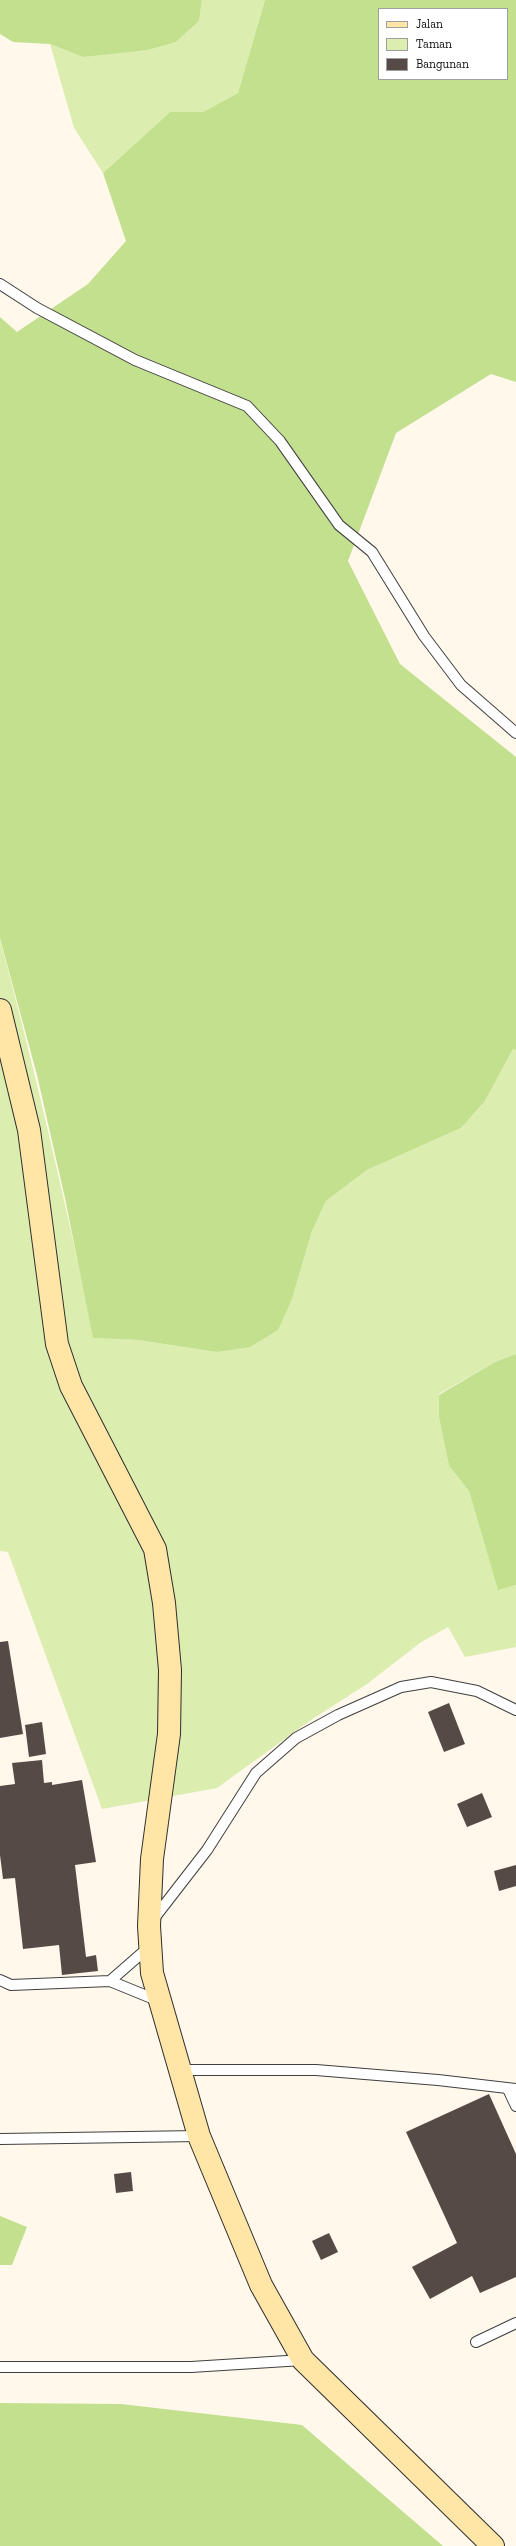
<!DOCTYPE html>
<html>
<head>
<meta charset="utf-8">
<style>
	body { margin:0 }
	#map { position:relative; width:516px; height:2546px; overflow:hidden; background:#fff8eb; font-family:"Zilla Slab",serif }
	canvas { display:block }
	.legend { position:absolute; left:378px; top:8px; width:130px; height:72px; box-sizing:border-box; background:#fff; border:1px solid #9e9e9e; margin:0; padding:5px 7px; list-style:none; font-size:12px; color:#0c0c0c }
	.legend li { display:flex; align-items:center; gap:8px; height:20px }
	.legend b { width:20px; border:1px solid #9e9e9e }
</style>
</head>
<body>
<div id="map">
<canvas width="516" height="2546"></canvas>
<ul class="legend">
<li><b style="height:5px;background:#ffe5a6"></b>Jalan</li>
<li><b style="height:11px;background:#dbeeb0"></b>Taman</li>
<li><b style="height:11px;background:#564a47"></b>Bangunan</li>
</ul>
</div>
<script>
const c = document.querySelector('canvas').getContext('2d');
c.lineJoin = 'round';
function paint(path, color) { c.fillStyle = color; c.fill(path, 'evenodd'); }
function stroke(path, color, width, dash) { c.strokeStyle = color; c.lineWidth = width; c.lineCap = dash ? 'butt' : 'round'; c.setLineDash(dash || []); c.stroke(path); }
const green = new Path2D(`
	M 202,0 L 265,0 L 238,93 L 203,112 L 170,112 L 103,173 L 74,128 L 50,44 L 83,57 L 176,42 L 199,21 Z
	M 0,939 C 35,1071 66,1204 94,1338 L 138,1340 L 216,1352 L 292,1299 L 312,1231 L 326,1201 L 367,1170 L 461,1128 L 485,1101 L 513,1049 L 516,1050 L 516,1354 L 495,1362 L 439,1394 L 439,1417 L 449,1466 L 469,1491 L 498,1589 L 516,1585 L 516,1647 L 465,1657 L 448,1627 L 420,1643 L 367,1684 L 311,1720 L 217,1788 L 102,1809 L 8,1552 L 0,1551 Z`);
const forest = new Path2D(`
	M 0,0 L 202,0 L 199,21 L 176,42 L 147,50 L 83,57 L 50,44 L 13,42 L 0,34 Z
	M 265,0 L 516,0 L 516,382 L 491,374 L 396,433 L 348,561 L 400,664 L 516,757 L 516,1050 L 513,1049 L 485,1101 L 461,1128 L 367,1170 L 326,1201 L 312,1231 L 292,1299 L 278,1330 L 250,1347 L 216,1352 L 138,1340 L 93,1338 L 65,1198 L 37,1075 L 0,938 L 0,317 L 17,332 L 88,284 L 126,241 L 103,173 L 170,112 L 203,112 L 238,93 ZM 379,9 L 507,9 L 507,79 L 379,79 Z
	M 516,1354 L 516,1585 L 498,1590 L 469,1491 L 449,1466 L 439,1417 L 439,1395 L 495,1362 Z
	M 0,2216 L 27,2227 L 12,2265 L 0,2265 Z
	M 0,2403 L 121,2404 L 302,2425 L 443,2546 L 0,2546 Z`);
const building = new Path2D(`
	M 8,1641 L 23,1734 L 0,1738 L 0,1642 Z
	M 449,1703 L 465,1744 L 444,1752 L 428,1712 Z
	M 42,1722 L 46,1754 L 29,1757 L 25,1725 Z
	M 42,1760 L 44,1783 L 52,1782 L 52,1785 L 82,1780 L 96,1862 L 75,1865 L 86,1957 L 96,1955 L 98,1971 L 62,1975 L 59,1945 L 23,1949 L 15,1878 L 3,1879 L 0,1855 L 0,1786 L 15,1784 L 12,1763 Z
	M 482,1793 L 492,1817 L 467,1827 L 457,1804 Z
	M 516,1865 L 516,1886 L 499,1891 L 494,1871 Z
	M 489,2094 L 516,2154 L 516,2277 L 480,2293 L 472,2276 L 430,2299 L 412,2267 L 457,2243 L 406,2132 Z
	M 131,2172 L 133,2191 L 116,2193 L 114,2174 Z
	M 329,2233 L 338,2252 L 321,2260 L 312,2241 Z`);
const lane = new Path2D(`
	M 0,284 L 37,308 L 135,360 L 247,406 L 280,441 L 339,525 L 372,552 L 424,636 L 461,685 L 516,733
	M 152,1921 L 207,1850 L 256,1773 L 296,1738 L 338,1715 L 401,1687 L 431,1682 L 477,1691 L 516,1710
	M 0,1980 L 11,1985 L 110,1981 L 159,2001
	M 110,1981 L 149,1947
	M 178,2070 L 316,2070 L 438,2080 L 516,2089
	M 508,2089 L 516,2106
	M 0,2139 L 199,2136
	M 476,2342 L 516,2323
	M 0,2367 L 191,2367 L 303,2360`);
const secondary = new Path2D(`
	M 0,1010 L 29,1130 L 57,1344 L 71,1386 L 155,1549 L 164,1603 L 170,1670 L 169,1734 L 152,1859 L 149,1926 L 152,1973 L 199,2136 L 261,2285 L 303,2360 L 493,2546`);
paint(green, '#dbeeb0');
paint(forest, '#c2e08e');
paint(building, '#564a47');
stroke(lane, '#3f3f3f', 12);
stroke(secondary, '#2e2e2e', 24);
stroke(lane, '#fff', 10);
stroke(secondary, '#ffe5a6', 22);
</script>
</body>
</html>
